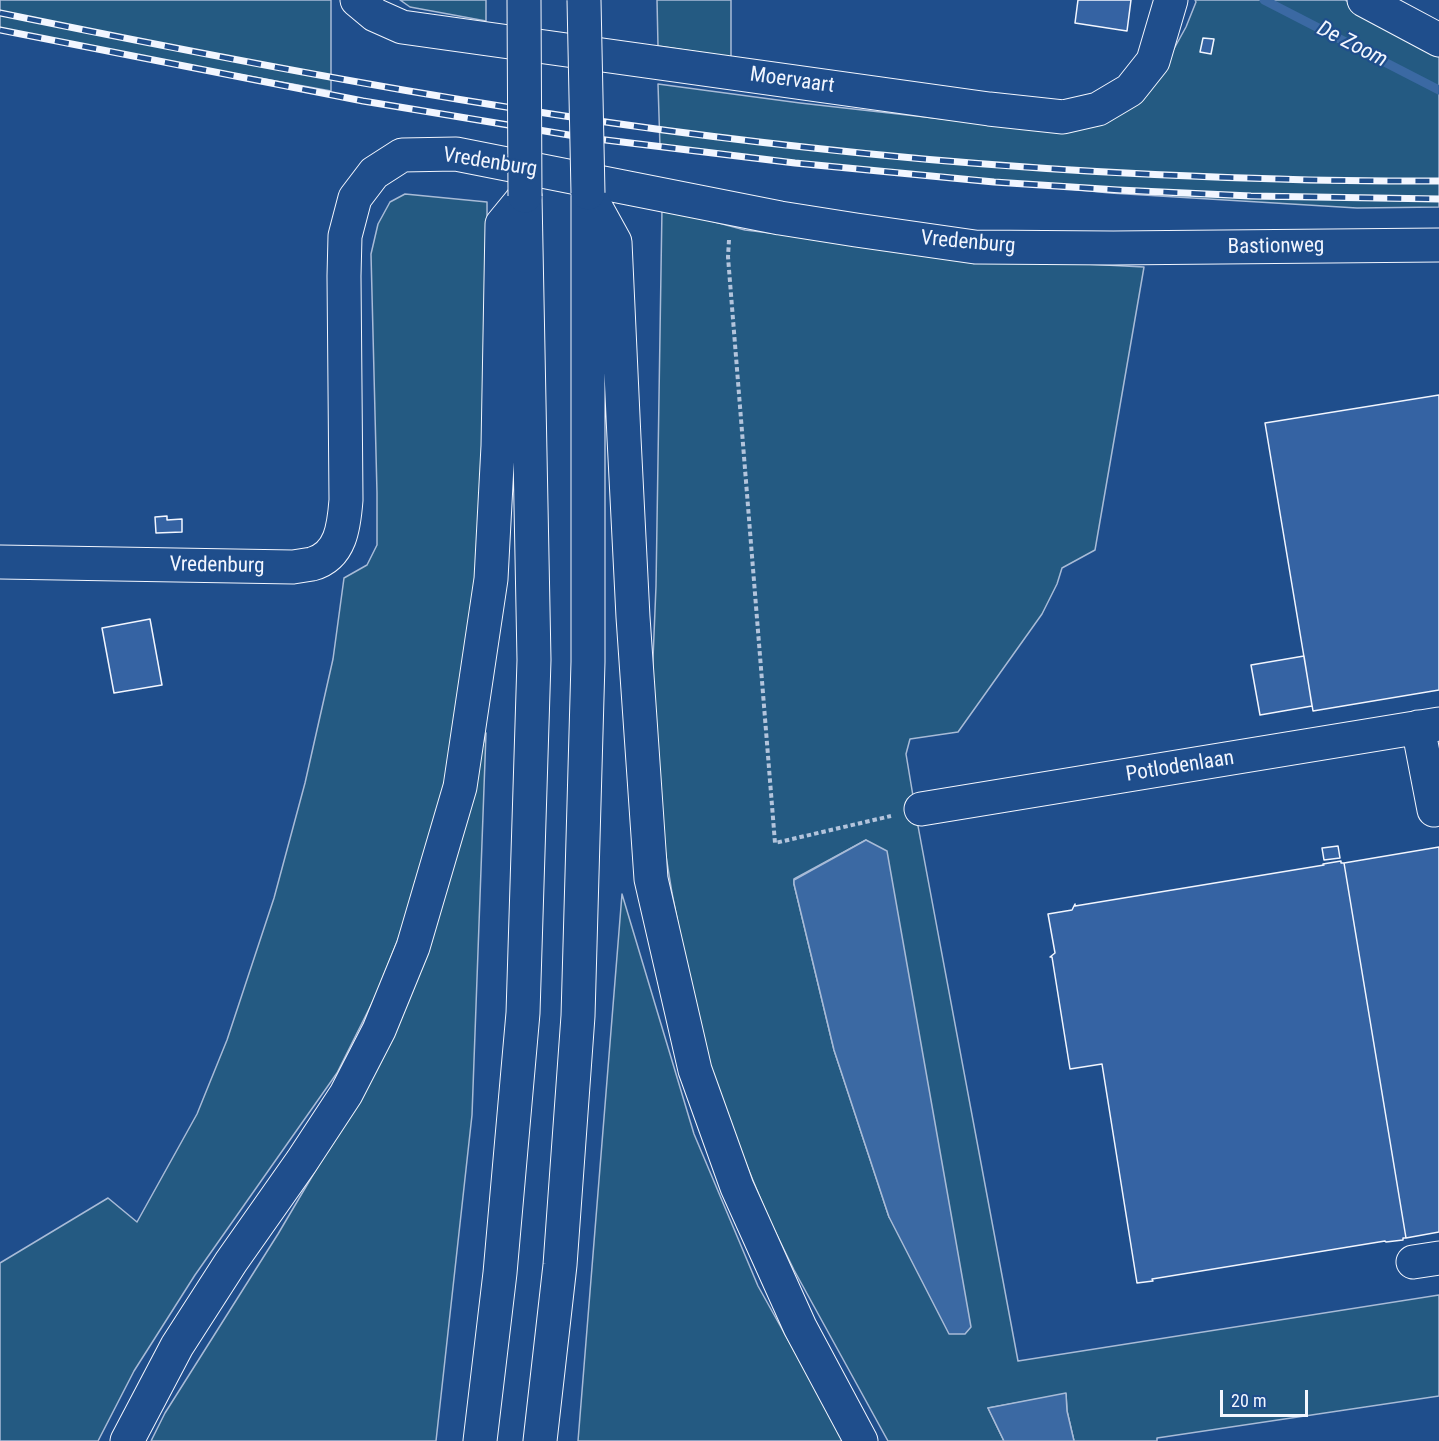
<!DOCTYPE html>
<html>
<head>
<meta charset="utf-8">
<style>
	body { margin:0 }
	#map { position:relative; width:1439px; height:1441px; overflow:hidden; background:#1f4e8c; font-family:"Roboto Condensed",sans-serif }
	canvas { display:block }
	.scale { position:absolute; left:1220px; top:1390px; width:88px; height:27px; box-sizing:border-box; border:3px solid #f2f6ff; border-top:0; padding-left:8px; font-size:18px; line-height:21px; white-space:nowrap; color:#f2f6ff; -webkit-text-stroke:4px #1f4e8c; paint-order:stroke }
</style>
</head>
<body>
<div id="map">
<canvas width="1439" height="1441"></canvas>
<div class="scale">20 m</div>
</div>
<script>
const c = document.querySelector('canvas').getContext('2d');
c.lineJoin = 'round';
function paint(path, color) { c.fillStyle = color; c.fill(path, 'evenodd'); }
function stroke(path, color, width, dash) { c.strokeStyle = color; c.lineWidth = width; c.lineCap = dash ? 'butt' : 'round'; c.setLineDash(dash || []); c.stroke(path); }
function drawText(font, color, halo, rows, align = 'center') {
  c.font = font + ' "Roboto Condensed",sans-serif'; c.lineWidth = 4.5; c.setLineDash([]); c.textBaseline = 'middle'; c.strokeStyle = halo; c.fillStyle = color; for (const [text, x, y, turn = 0] of rows) {
    c.save(); c.translate(x, y); c.rotate((+turn || 0) * Math.PI / 180); c.textAlign = isNaN(turn) ? turn : align; if (halo) c.strokeText(text, 0, 0); c.fillText(text, 0, 0); c.restore();
  }
}
const green = new Path2D(`
	M 0,0 L 331,0 L 331,91 L 0,31 Z
	M 400,0 L 486,0 L 486,21 L 410,7 Z
	M 657,0 L 731,0 L 731,57 L 658,46 Z
	M 1195,0 L 1345,0 L 1439,47 L 1439,207 L 1357,208 L 1110,193 L 786,161 L 660,147 L 658,84 L 800,103 L 1023,128 L 1160,74 L 1186,27 L 1196,2 Z
	M 405,194 L 487,202 L 488,462 L 471,686 L 423,876 L 376,995 L 337,1073 L 195,1275 L 134,1371 L 98,1441 L 0,1441 L 0,1263 L 108,1198 L 137,1222 L 197,1114 L 227,1040 L 274,898 L 305,783 L 333,659 L 344,578 L 367,565 L 377,545 L 377,493 L 371,254 L 378,224 L 390,202 Z
	M 662,208 L 745,230 L 987,259 L 1144,267 L 1095,550 L 1062,568 L 1057,584 L 1042,614 L 958,732 L 910,739 L 906,754 L 918,826 L 1018,1361 L 1439,1295 L 1439,1396 L 1157,1438 L 1157,1441 L 1074,1441 L 1067,1411 L 1066,1394 L 988,1408 L 1004,1441 L 888,1441 L 794,1270 L 768,1217 L 738,1144 L 712,1073 L 689,980 L 672,893 L 662,831 L 650,731 L 656,586 ZM 866,840 L 889,1217 L 834,1050 L 794,884 L 794,879 Z
	M 486,733 L 472,1115 L 436,1441 L 151,1441 L 165,1413 L 278,1234 L 330,1146 L 437,919 Z
	M 622,894 L 694,1134 L 758,1286 L 825,1406 L 848,1441 L 578,1441 Z`);
const water = new Path2D(`
	M 866,840 L 887,851 L 971,1327 L 965,1334 L 949,1334 L 889,1217 L 834,1050 L 794,884 L 794,880 Z
	M 1066,1393 L 1067,1411 L 1074,1441 L 1004,1441 L 988,1408 Z`);
const stream = new Path2D(`
	M 1264,0 L 1439,90`);
const building = new Path2D(`
	M 1078,0 L 1131,0 L 1127,31 L 1075,23 Z
	M 1203,38 L 1214,39 L 1211,54 L 1200,52 Z
	M 1439,395 L 1439,690 L 1313,711 L 1265,423 Z
	M 167,516 L 167,520 L 182,519 L 182,532 L 156,533 L 155,517 Z
	M 150,619 L 162,685 L 114,693 L 102,628 Z
	M 1304,656 L 1312,706 L 1260,715 L 1251,665 Z
	M 1338,846 L 1340,858 L 1324,860 L 1322,848 Z
	M 1439,847 L 1439,1232 L 1406,1238 L 1344,863 Z
	M 1341,861 L 1341,863 L 1344,863 L 1406,1238 L 1403,1238 L 1403,1240 L 1386,1242 L 1385,1241 L 1152,1279 L 1153,1281 L 1137,1283 L 1102,1064 L 1070,1069 L 1052,957 L 1050,957 L 1055,953 L 1048,914 L 1072,910 L 1075,904 L 1075,906 L 1324,865 L 1323,864 Z`);
const path = new Path2D(`
	M 729,240 L 728,257 L 775,843 L 891,816`);
const minor = new Path2D(`
	M 357,0 L 375,15 L 402,27 L 989,109 L 1063,117 L 1098,109 L 1130,90 L 1153,61 L 1171,0
	M 1364,0 L 1439,40
	M 0,562 L 293,567 C 299,566 306,565 312,564 C 341,556 344,526 346,500 L 344,276 L 345,236 L 355,198 L 374,173 L 402,155 L 456,154 L 780,218 L 856,230 L 975,247 L 1113,248 L 1439,245
	M 1418,727 L 1434,810 L 1439,809
	M 921,809 L 1439,724
	M 1413,1262 L 1439,1258`);
const highway = new Path2D(`
	M 588,193 L 615,242 L 624,438 L 633,617 L 651,879 L 695,1070 L 737,1187 L 800,1327 L 861,1441
	M 127,1441 L 177,1346 L 231,1262 L 302,1161 L 346,1094 L 379,1030 L 413,947 L 460,787 L 491,579 L 498,446 L 502,224 L 525,196
	M 480,1441 L 500,1273 L 523,1013 L 534,660 L 525,196
	M 540,1441 L 560,1265 L 578,1016 L 588,662 L 588,197`);
const rail = new Path2D(`
	M 0,13 C 269,68 539,119 813,148 C 967,165 1123,175 1279,179 C 1332,181 1386,181 1439,181
	M 0,30 L 363,101 L 581,137 L 795,163 L 994,182 L 1118,190 L 1251,196 L 1439,199`);
const highwayBridge = new Path2D(`
	M 524,0 L 525,196
	M 584,0 L 588,193`);
const streetNames = [
	["Moervaart",792,81,8],
	["Vredenburg",490,163,9],
	["Vredenburg",968,243,5],
	["Bastionweg",1276,247,-1],
	["Vredenburg",217,566,1],
	["Potlodenlaan",1180,767,-9]
];
const waterNames = [
	["De Zoom",1352,45,27]
];
paint(green, '#245a82');
stroke(green, '#a8bbd7', 1.5);
paint(water, '#3b69a3');
stroke(water, '#a8bbd7', 1.5);
stroke(stream, '#3b69a3', 9);
paint(building, '#3563a3');
stroke(building, '#f2f6ff', 1.5);
stroke(minor, '#f2f6ff', 35);
stroke(highway, '#f2f6ff', 35);
stroke(path, '#b3c4dc', 4, [4.5, 3]);
stroke(minor, '#1f4e8c', 33);
stroke(highway, '#1f4e8c', 33);
stroke(rail, '#f2f6ff', 7);
stroke(rail, '#1f4e8c', 4.5, [14]);
stroke(highwayBridge, '#f2f6ff', 35, []);
stroke(highwayBridge, '#1f4e8c', 33);
drawText('21px', '#f2f6ff', '#1f4e8c', streetNames);
drawText('italic 22px', '#f2f6ff', '#1f4e8c', waterNames);
</script>
</body>
</html>
